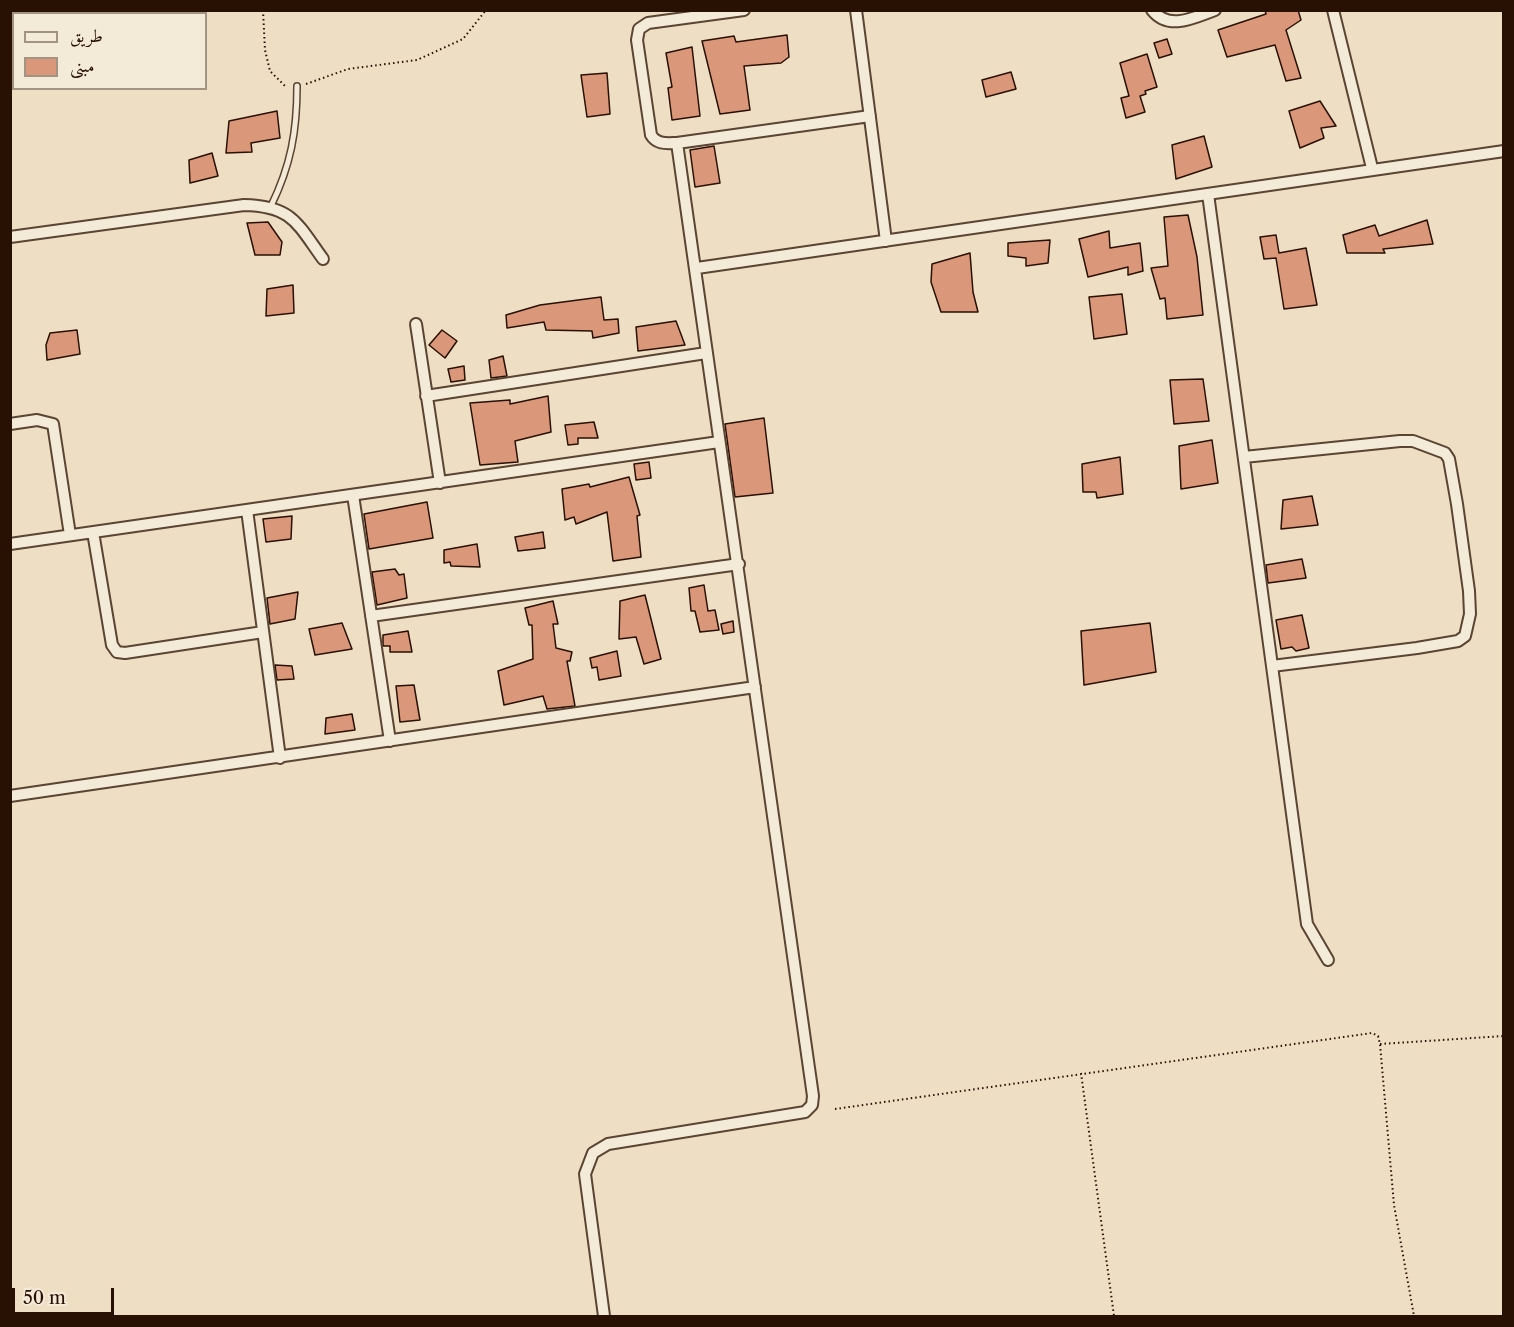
<!DOCTYPE html>
<html>
<head>
<meta charset="utf-8">
<style>
	body { margin:0 }
	#map { position:relative; width:1514px; height:1327px; overflow:hidden; background:#eedec3; font-family:"Libre Caslon Text",Amiri,serif }
	canvas { display:block }
	.frame { position:absolute; inset:0; border:12px solid #281002; pointer-events:none }
	.legend { position:absolute; left:12px; top:12px; width:195px; height:78px; box-sizing:border-box; background:#f4ead8; border:2px solid #a29382; margin:0; padding:8px 10px; list-style:none; font-size:18px; color:#281002 }
	.legend li { display:flex; align-items:center; gap:12px; height:30px }
	.legend b { width:30px; border:2px solid #a29382 }
	.scale { position:absolute; left:12px; top:1288px; width:102px; height:27px; box-sizing:border-box; border:3px solid #281002; border-top:0; padding-left:8px; font-size:18px; line-height:21px; white-space:nowrap; color:#281002; -webkit-text-stroke:4px #f4ead8; paint-order:stroke }
</style>
</head>
<body>
<div id="map">
<canvas width="1514" height="1327"></canvas>
<div class="frame"></div>
<ul class="legend">
<li><b style="height:8px;background:#f4ead8"></b>طريق</li>
<li><b style="height:16px;background:#db977a"></b>مبنى</li>
</ul>
<div class="scale">50 m</div>
</div>
<script>
const c = document.querySelector('canvas').getContext('2d');
c.lineJoin = 'round';
function paint(path, color) { c.fillStyle = color; c.fill(path, 'evenodd'); }
function stroke(path, color, width, dash) { c.strokeStyle = color; c.lineWidth = width; c.lineCap = dash ? 'butt' : 'round'; c.setLineDash(dash || []); c.stroke(path); }
const building = new Path2D(`
	M 1265,10 L 1298,10 L 1301,20 L 1286,30 L 1301,78 L 1286,81 L 1275,45 L 1227,57 L 1218,30 L 1266,14 Z
	M 787,35 L 789,57 L 781,63 L 744,66 L 750,110 L 720,114 L 702,41 L 734,36 L 736,42 Z
	M 1167,39 L 1172,54 L 1159,58 L 1154,43 Z
	M 692,47 L 700,116 L 672,120 L 668,88 L 672,87 L 666,53 Z
	M 1147,54 L 1157,87 L 1145,91 L 1146,94 L 1140,96 L 1145,112 L 1126,118 L 1121,98 L 1129,96 L 1120,63 Z
	M 1011,72 L 1016,89 L 986,97 L 982,80 Z
	M 607,73 L 610,114 L 587,117 L 581,75 Z
	M 1320,101 L 1336,126 L 1321,128 L 1324,138 L 1300,148 L 1289,111 Z
	M 277,111 L 280,138 L 251,143 L 252,152 L 226,153 L 229,121 Z
	M 1204,136 L 1212,167 L 1176,179 L 1172,145 Z
	M 714,146 L 720,183 L 695,187 L 690,150 Z
	M 212,153 L 218,176 L 190,183 L 189,160 Z
	M 1188,215 L 1197,257 L 1203,315 L 1167,319 L 1165,298 L 1160,299 L 1151,268 L 1168,266 L 1164,217 Z
	M 1427,220 L 1433,244 L 1383,249 L 1385,253 L 1347,253 L 1343,235 L 1375,225 L 1379,236 Z
	M 268,222 L 282,242 L 280,255 L 255,255 L 247,223 Z
	M 1109,231 L 1110,248 L 1140,243 L 1143,271 L 1128,275 L 1128,267 L 1088,277 L 1079,239 Z
	M 1276,235 L 1279,253 L 1306,248 L 1317,305 L 1284,309 L 1276,258 L 1264,259 L 1260,237 Z
	M 1050,240 L 1048,263 L 1026,266 L 1026,258 L 1008,256 L 1008,243 Z
	M 970,253 L 973,292 L 978,312 L 941,312 L 931,282 L 932,264 Z
	M 293,285 L 294,313 L 266,316 L 267,289 Z
	M 1122,294 L 1127,334 L 1094,339 L 1089,297 Z
	M 601,297 L 604,320 L 618,319 L 619,333 L 593,338 L 592,331 L 546,330 L 544,322 L 507,328 L 506,315 L 540,305 Z
	M 676,321 L 685,345 L 638,351 L 636,327 Z
	M 77,330 L 80,354 L 47,360 L 46,345 L 50,333 Z
	M 442,330 L 457,341 L 445,358 L 429,345 Z
	M 503,356 L 507,376 L 491,378 L 489,360 Z
	M 464,366 L 465,380 L 451,382 L 448,369 Z
	M 1203,379 L 1209,421 L 1174,424 L 1170,380 Z
	M 548,396 L 551,432 L 515,441 L 518,462 L 480,465 L 470,403 L 510,400 L 510,404 Z
	M 764,418 L 773,493 L 735,497 L 725,424 Z
	M 594,422 L 598,438 L 578,438 L 578,444 L 568,445 L 565,425 Z
	M 1212,440 L 1218,483 L 1181,489 L 1179,446 Z
	M 1120,457 L 1123,494 L 1097,498 L 1096,492 L 1083,492 L 1082,464 Z
	M 649,462 L 651,478 L 636,480 L 634,464 Z
	M 629,477 L 640,515 L 637,516 L 641,557 L 613,561 L 607,512 L 576,524 L 574,517 L 565,520 L 562,489 L 589,484 L 590,487 Z
	M 1312,496 L 1318,525 L 1281,529 L 1283,500 Z
	M 427,502 L 433,538 L 369,549 L 364,514 Z
	M 292,516 L 291,539 L 266,542 L 263,519 Z
	M 543,532 L 545,548 L 518,551 L 515,537 Z
	M 477,544 L 480,567 L 451,566 L 450,562 L 444,563 L 444,550 Z
	M 1302,559 L 1306,578 L 1268,583 L 1266,565 Z
	M 395,569 L 399,575 L 404,574 L 407,598 L 377,605 L 372,572 Z
	M 704,585 L 708,611 L 715,610 L 719,630 L 700,632 L 695,611 L 691,611 L 689,588 Z
	M 298,592 L 295,619 L 270,624 L 267,598 Z
	M 645,595 L 661,659 L 644,664 L 636,637 L 619,639 L 620,601 Z
	M 553,601 L 558,624 L 553,624 L 556,648 L 572,652 L 570,661 L 567,661 L 575,706 L 547,709 L 543,696 L 504,705 L 498,671 L 533,659 L 532,625 L 529,625 L 525,608 Z
	M 1302,615 L 1309,648 L 1296,651 L 1292,647 L 1281,649 L 1276,620 Z
	M 733,621 L 734,632 L 723,634 L 721,624 Z
	M 342,623 L 352,649 L 315,655 L 309,629 Z
	M 1150,623 L 1156,672 L 1084,685 L 1081,631 Z
	M 408,631 L 412,652 L 390,652 L 390,646 L 383,646 L 383,635 Z
	M 617,651 L 621,676 L 599,680 L 597,667 L 592,668 L 590,658 Z
	M 275,665 L 292,666 L 294,679 L 277,680 Z
	M 414,685 L 420,720 L 400,722 L 396,686 Z
	M 352,714 L 355,730 L 325,734 L 326,718 Z`);
const path = new Path2D(`
	M 263,10 L 265,50 L 270,71 L 286,87
	M 306,84 L 348,69 L 417,60 L 463,39 L 486,10
	M 1380,1044 L 1504,1036
	M 1081,1073 L 1114,1316
	M 835,1109 L 1372,1033 L 1378,1036 L 1380,1044 L 1394,1205 L 1414,1316`);
const lane = new Path2D(`
	M 271,206 C 291,165 297,131 297,86`);
const street = new Path2D(`
	M 744,10 L 648,23 L 639,29 L 637,40 L 651,135 C 657,145 667,143 677,143 L 870,116
	M 856,10 L 886,241
	M 1152,10 C 1169,31 1193,18 1215,10
	M 1333,10 L 1372,168
	M 1208,194 L 1307,924 L 1328,960
	M 10,237 L 244,205 C 292,206 297,223 323,259
	M 697,268 L 1504,151
	M 416,324 L 440,483
	M 426,396 L 706,353
	M 10,424 L 37,420 L 53,424 L 70,535
	M 1244,457 L 1400,441 L 1413,441 L 1445,453 L 1449,459 L 1457,504 L 1469,591 L 1470,614 L 1465,636 L 1458,641 L 1417,648 L 1272,666
	M 353,495 L 390,741
	M 247,510 L 280,758
	M 93,532 L 112,645 L 117,652 L 125,653 L 263,632
	M 10,544 L 719,442
	M 371,616 L 739,564
	M 10,796 L 755,687
	M 604,1316 L 585,1174 L 593,1153 L 608,1144 L 805,1112 L 812,1105 L 813,1096 L 677,143`);
paint(building, '#db977a');
stroke(building, '#281002', 1.5);
stroke(lane, '#5a4432', 8);
stroke(street, '#5a4432', 14);
stroke(path, '#281002', 2, [1.5, 3]);
stroke(lane, '#f4ead8', 5);
stroke(street, '#f4ead8', 10);
</script>
</body>
</html>
